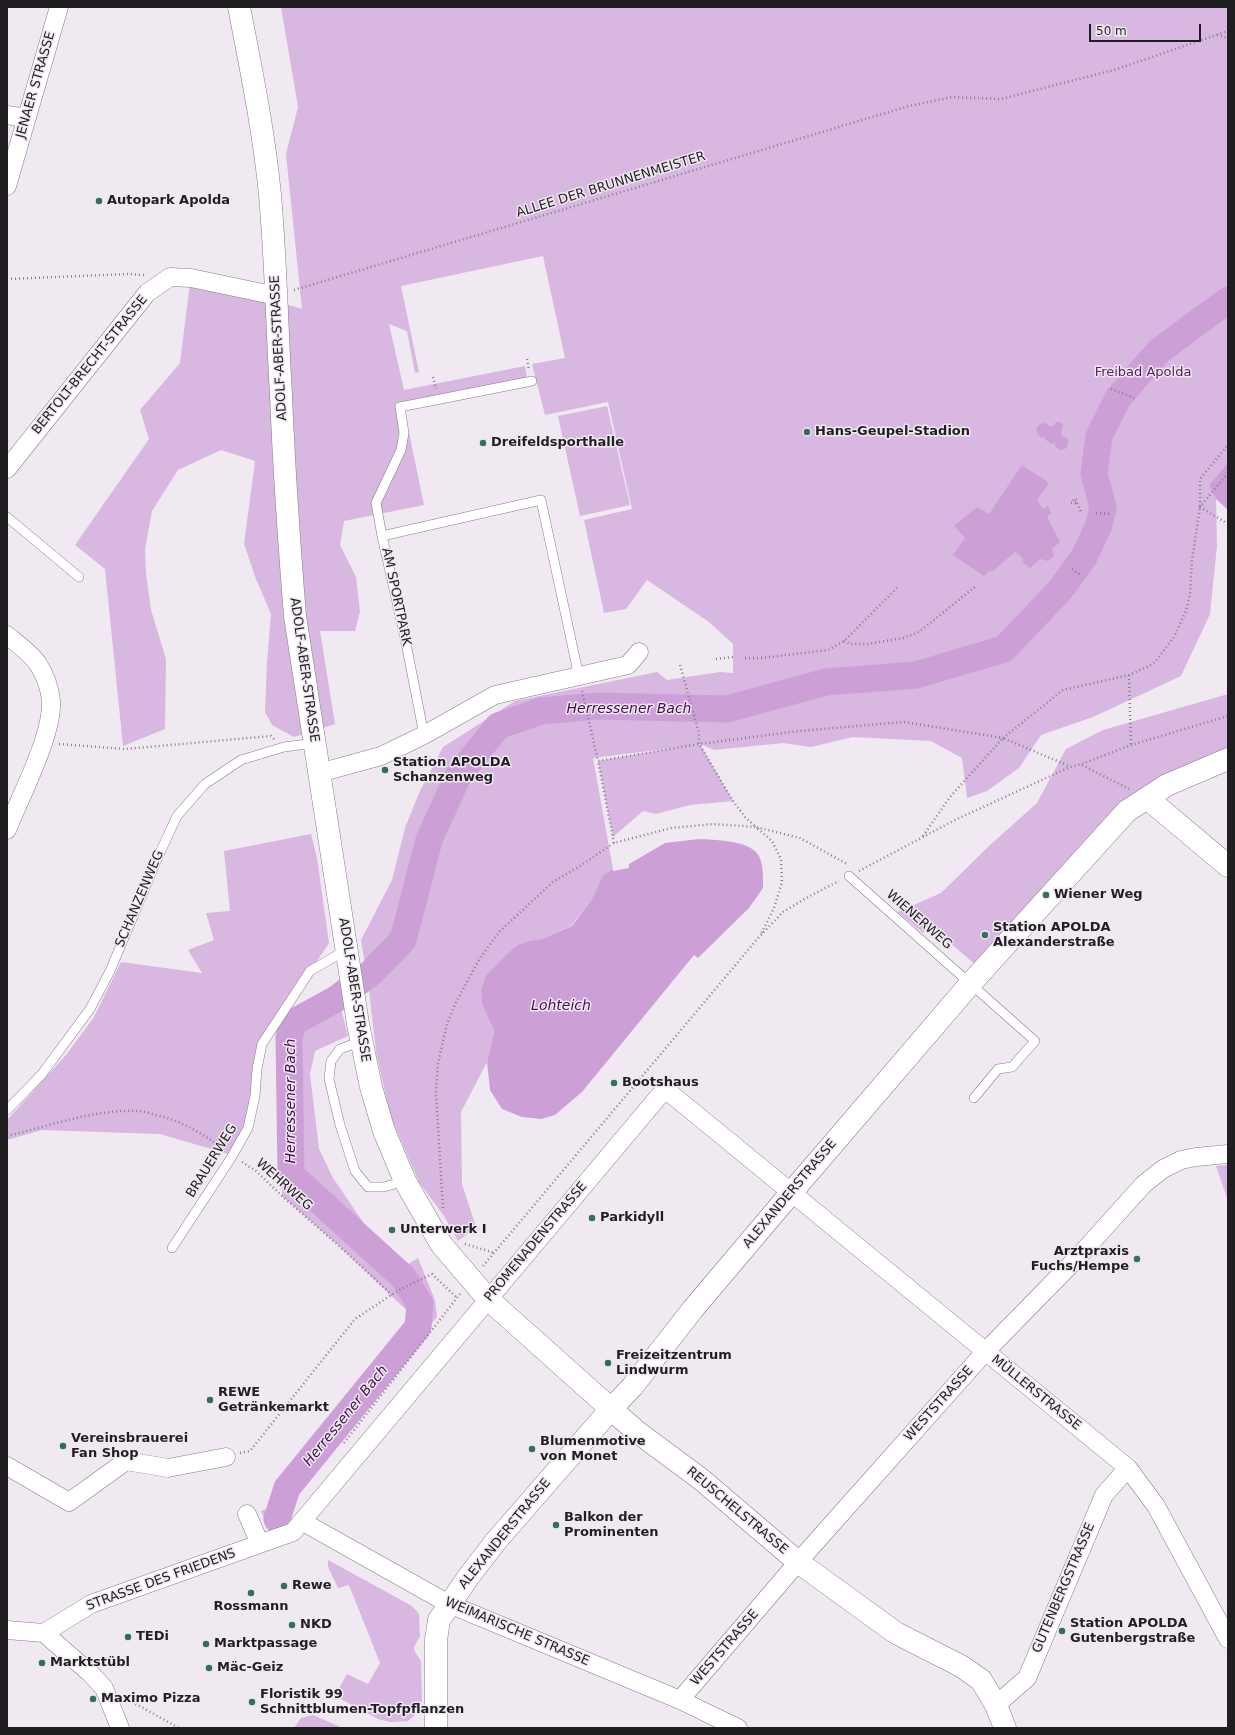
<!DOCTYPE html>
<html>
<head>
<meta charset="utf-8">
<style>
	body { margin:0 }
	#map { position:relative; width:1235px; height:1735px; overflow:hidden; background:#f0e9f2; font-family:"DejaVu Sans",sans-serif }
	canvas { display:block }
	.frame { position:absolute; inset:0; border:8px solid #211e21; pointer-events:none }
	.scale { position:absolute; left:1089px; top:24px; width:112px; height:18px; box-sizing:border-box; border:2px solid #211e21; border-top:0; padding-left:5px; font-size:12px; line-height:14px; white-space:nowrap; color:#211e21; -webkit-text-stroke:3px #f0e9f2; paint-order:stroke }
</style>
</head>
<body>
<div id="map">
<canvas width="1235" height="1735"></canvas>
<div class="frame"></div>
<div class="scale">50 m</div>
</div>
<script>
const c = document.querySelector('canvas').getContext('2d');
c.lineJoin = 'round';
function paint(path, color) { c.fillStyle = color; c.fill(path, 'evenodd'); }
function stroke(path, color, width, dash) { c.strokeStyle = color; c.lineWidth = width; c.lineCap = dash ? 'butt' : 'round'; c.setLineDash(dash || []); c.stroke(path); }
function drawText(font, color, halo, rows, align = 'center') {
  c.font = font + ' "DejaVu Sans",sans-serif'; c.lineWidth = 3; c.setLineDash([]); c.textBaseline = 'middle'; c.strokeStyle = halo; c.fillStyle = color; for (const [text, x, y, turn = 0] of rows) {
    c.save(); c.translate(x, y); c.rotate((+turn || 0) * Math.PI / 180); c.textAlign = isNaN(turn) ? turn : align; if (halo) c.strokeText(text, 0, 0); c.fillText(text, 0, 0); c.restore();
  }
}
const green = new Path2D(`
	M 281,7 L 1228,7 L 1228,462 L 1209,485 L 1216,499 L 1217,546 L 1210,614 L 1181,676 L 1093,717 L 1041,735 L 1019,768 L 987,791 L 967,798 L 962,758 L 931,741 L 853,737 L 811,747 L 783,743 L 714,750 L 700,744 L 733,801 L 690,805 L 656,814 L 643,811 L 613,837 L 598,761 L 680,747 L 593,758 L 613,869 L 603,875 L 592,899 L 571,926 L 542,939 L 528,941 L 517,945 L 502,959 L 486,977 L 481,990 L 482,1004 L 494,1031 L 487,1062 L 461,1112 L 462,1184 L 476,1227 L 458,1241 L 444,1216 L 419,1182 L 390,1115 L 376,1052 L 369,990 L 361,940 L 392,880 L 405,828 L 419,793 L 443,747 L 515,701 L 657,672 L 667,680 L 720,672 L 733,673 L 733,644 L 709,622 L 647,580 L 626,609 L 604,613 L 584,520 L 632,509 L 608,402 L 545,415 L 532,364 L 565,358 L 543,256 L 401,286 L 419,372 L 415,373 L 407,331 L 389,324 L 404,390 L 525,366 L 527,378 L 403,404 L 424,505 L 344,521 L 340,545 L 356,577 L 360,612 L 355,631 L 320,631 L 335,724 L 294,737 L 272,725 L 265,712 L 267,662 L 271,614 L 256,579 L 244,544 L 255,461 L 221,450 L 178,470 L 152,511 L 145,549 L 146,573 L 151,610 L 166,659 L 165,729 L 123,746 L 105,569 L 75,545 L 149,439 L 140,410 L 180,363 L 191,275 L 302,309 L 286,154 L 298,107 Z
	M 607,406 L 630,505 L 580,516 L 558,416 Z
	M 1228,694 L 1228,751 L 1158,781 L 977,966 L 929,925 L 923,933 L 898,912 L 941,893 L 989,846 L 1037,803 L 1066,749 L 1103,730 Z
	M 311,834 L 317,858 L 329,943 L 262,1044 L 248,1128 L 232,1155 L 160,1134 L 42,1130 L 7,1140 L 7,1120 L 66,1055 L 94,1017 L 121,962 L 202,973 L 188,950 L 214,940 L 206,913 L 230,911 L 224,851 Z
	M 335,985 L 348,1036 L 315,1051 L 310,1074 L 319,1149 L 333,1178 L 369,1231 L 405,1266 L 418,1258 L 435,1300 L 437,1317 L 292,1501 L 288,1512 L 281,1521 L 279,1518 L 289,1489 L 422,1325 L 338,1245 L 282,1196 L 281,1035 L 294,1015 Z
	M 1228,1165 L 1228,1201 L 1216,1166 Z
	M 284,1490 L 275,1519 L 282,1526 L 280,1528 L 270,1531 L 261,1511 L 270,1508 Z
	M 328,1560 L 412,1606 L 419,1614 L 420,1636 L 414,1647 L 415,1652 L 421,1661 L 422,1701 L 415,1715 L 408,1721 L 390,1722 L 378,1719 L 335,1696 L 347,1674 L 368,1684 L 380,1663 L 349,1585 L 338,1588 L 328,1567 Z
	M 313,1715 L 343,1728 L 294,1728 L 301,1718 Z`);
const water = new Path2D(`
	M 1056,422 L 1060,422 L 1063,425 L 1061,432 L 1062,436 L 1068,439 L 1068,445 L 1065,449 L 1060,450 L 1055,446 L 1055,443 L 1051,444 L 1046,440 L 1045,437 L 1042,438 L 1037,434 L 1036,429 L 1040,424 L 1045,423 L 1049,426 L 1053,426 Z
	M 1228,462 L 1228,510 L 1216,499 L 1209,485 Z
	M 1022,465 L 1049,483 L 1037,500 L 1043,509 L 1048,506 L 1051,513 L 1047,517 L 1060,542 L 1052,549 L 1054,556 L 1048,561 L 1040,559 L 1030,568 L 1022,562 L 1023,558 L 1015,552 L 993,571 L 989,571 L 984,576 L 953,555 L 965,538 L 954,526 L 977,507 L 989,514 Z
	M 699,839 C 714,840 744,840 756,852 C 764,860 763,877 763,888 L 749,908 L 698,958 L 694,955 L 582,1092 L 555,1115 L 541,1119 L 522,1117 L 502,1109 L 490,1090 L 487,1062 L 494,1031 L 482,1004 L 481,990 L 486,976 L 502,959 L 517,945 L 528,941 L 542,939 L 572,926 L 592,899 L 603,875 L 613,869 L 613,871 L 629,868 L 629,864 L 665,843 Z`);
const river = new Path2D(`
	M 277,1519 L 287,1488 L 418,1327 L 420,1304 L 403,1277 L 291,1175 L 289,1037 L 294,1022 L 336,999 L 371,973 L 403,940 L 429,840 L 458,776 L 498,726 L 541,711 L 596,706 L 727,709 L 826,682 L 916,675 L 1004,649 L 1060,590 L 1084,557 L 1099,525 L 1103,507 L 1094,474 L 1099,436 L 1118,398 L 1159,351 L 1228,300`);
const path = new Path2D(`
	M 1217,35 L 1228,38
	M 7,279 L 129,274 L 144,275
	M 294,290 L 909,106 L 952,97 L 1001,99 L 1117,69 L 1228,31
	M 527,359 L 529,370
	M 433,377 L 436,389
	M 1111,389 L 1134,398
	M 1228,473 L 1200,507 L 1228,524
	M 1071,503 L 1076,503 L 1076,499 L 1074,499 L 1073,501 L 1075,502
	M 1077,503 L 1081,512
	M 1096,513 L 1112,514
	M 1072,569 L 1082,576
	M 844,641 L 850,644 L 868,644 L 903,638 L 919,632 L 976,586
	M 745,658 L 762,658 L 828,650 L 844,641 L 897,588
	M 716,659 L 733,657
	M 680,665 L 699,733 L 699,744 L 799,731 L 904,722 L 1003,738 L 1063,690 L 1129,675 L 1149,666 L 1155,662 L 1174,637 L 1186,611 L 1190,594 L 1192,560 L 1200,507 L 1200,479 L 1228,445
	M 1129,675 L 1131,745
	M 582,691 L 598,761
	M 59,744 L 125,749 L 271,736 L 274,739
	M 1082,765 L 1129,789
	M 923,836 L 950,797 L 1003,738 L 1069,766
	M 614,843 L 598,761 L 699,744 L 733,801 L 745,817 L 756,827 L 800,838 L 847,864
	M 859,871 L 957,819 L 1070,767 L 1082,764 L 1131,745 L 1228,716
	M 7,1136 C 50,1126 94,1109 138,1111 C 144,1111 150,1113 156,1115 C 182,1121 202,1133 223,1149
	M 242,1162 L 256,1171 L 282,1196 L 338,1245 L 392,1295
	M 443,1208 L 436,1093 L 438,1063 L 447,1024 L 456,1002 L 480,958 L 500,931 L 553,882 L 583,864 L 614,843 L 671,828 L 713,824 L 756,827 L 772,841 L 781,859 L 782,882 L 774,908 L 761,934
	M 465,1244 L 495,1253
	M 483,1266 L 759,937 L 783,912 L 808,897 L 839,881
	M 344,1443 L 460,1294
	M 240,1453 L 250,1451 L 355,1319 L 399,1290 L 432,1274 L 457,1298
	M 125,1698 L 179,1728`);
const service = new Path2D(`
	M 7,517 L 79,577
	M 382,536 L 376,503 L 401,450 L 404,433 L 400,407 L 532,381
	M 424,735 L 405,638 L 382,536 L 541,500 L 579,677
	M 849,876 L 1035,1041 L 1012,1067 L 998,1069 L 974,1098
	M 362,1041 L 340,1049 L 331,1061 L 329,1079 L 340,1125 L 355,1171 L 368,1187 L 384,1187 L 405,1181
	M 7,1110 L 42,1074 L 90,1009 L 110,971 L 157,859 L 177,816 L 205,784 L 241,760 L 284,747 L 315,743
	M 172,1248 L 231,1158 L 248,1128 L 255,1096 L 257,1069 L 262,1044 L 310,971 L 346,950`);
const minor = new Path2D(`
	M 7,115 L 27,118
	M 7,186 L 59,7
	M 7,469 L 147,293 L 170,277 L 191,278 L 277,296
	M 7,635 C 16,643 32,654 38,664 C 45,675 50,689 51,701 C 53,735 20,797 7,830
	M 319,773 L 381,756 L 424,735 L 495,695 L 628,665 L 639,652
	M 7,1466 L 69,1502 L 126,1461 L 168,1468 L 226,1457
	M 247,1514 L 260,1544
	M 303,1522 L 449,1604 L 680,1700 L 738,1728
	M 7,1630 L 44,1633
	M 44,1633 L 91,1604 L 293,1532 L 665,1089 L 1128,1468 L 1156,1506 L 1228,1639
	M 44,1633 L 90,1673 L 104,1688 L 120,1728
	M 680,1700 L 798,1562 L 985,1352 L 1079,1256 L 1144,1184 L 1163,1169 L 1181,1160 L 1196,1157 L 1228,1154
	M 996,1705 L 1027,1678 L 1104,1495 L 1128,1468`);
const tertiary = new Path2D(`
	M 1147,798 L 1228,866
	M 1005,1728 L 996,1705 L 981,1680 L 961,1666 L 896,1633 L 798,1562 L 702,1480 L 636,1431 L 611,1409 L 632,1387 L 693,1309 L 791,1193 L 971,983 L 1127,811 L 1167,785 L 1228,759`);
const secondary = new Path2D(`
	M 239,7 C 251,69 264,132 270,195 C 276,262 277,328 281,395 C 284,468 289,542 295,616 L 358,1024 L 371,1087 L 384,1131 L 405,1181 L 441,1244 L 488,1299 L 611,1409 L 496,1541 L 469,1576 L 439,1620 L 436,1640 L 436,1728`);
const pathBridge = new Path2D(`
	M 1075,502 L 1077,503`);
const markers = [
	[99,201,4,"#336f5a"],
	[807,432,4,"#336f5a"],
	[483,443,4,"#336f5a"],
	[385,770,4,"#336f5a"],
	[1046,895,4,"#336f5a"],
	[985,935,4,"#336f5a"],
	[614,1083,4,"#336f5a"],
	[592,1218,4,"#336f5a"],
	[392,1230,4,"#336f5a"],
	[1137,1259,4,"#336f5a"],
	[608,1363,4,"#336f5a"],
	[210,1400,4,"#336f5a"],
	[63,1446,4,"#336f5a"],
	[532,1449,4,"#336f5a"],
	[556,1525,4,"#336f5a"],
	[284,1586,4,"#336f5a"],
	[251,1593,4,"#336f5a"],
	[292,1625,4,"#336f5a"],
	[1062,1631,4,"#336f5a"],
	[128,1637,4,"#336f5a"],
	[206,1644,4,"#336f5a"],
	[42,1663,4,"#336f5a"],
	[209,1668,4,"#336f5a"],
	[93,1699,4,"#336f5a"],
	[252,1702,4,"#336f5a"]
];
const streetNames = [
	["JENAER STRASSE",36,85,-74],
	["ALLEE DER BRUNNENMEISTER",611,185,-17],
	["ADOLF-ABER-STRASSE",279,348,-93],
	["BERTOLT-BRECHT-STRASSE",90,365,-51],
	["AM SPORTPARK",396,597,78],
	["ADOLF-ABER-STRASSE",304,670,82],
	["SCHANZENWEG",140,899,-67],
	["WIENERWEG",919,920,41],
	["ADOLF-ABER-STRASSE",354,990,81],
	["BRAUERWEG",212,1161,-58],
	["WEHRWEG",284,1185,42],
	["ALEXANDERSTRASSE",790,1194,-50],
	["PROMENADENSTRASSE",536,1242,-50],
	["MÜLLERSTRASSE",1036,1393,39],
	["WESTSTRASSE",939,1404,-48],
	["REUSCHELSTRASSE",737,1511,40],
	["ALEXANDERSTRASSE",505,1534,-51],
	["STRASSE DES FRIEDENS",161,1580,-20],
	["GUTENBERGSTRASSE",1064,1588,-67],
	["WEIMARISCHE STRASSE",517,1632,23],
	["WESTSTRASSE",725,1648,-49]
];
const poiNames = [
	["Autopark Apolda",107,201],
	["Hans-Geupel-Stadion",815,432],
	["Dreifeldsporthalle",491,443],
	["Station APOLDA",393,763],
	["Schanzenweg",393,778],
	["Wiener Weg",1054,895],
	["Station APOLDA",993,928],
	["Alexanderstraße",993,943],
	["Bootshaus",622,1083],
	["Parkidyll",600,1218],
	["Unterwerk I",400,1230],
	["Arztpraxis",1129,1252,"right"],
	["Fuchs/Hempe",1129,1267,"right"],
	["Freizeitzentrum",616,1356],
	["Lindwurm",616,1371],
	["REWE",218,1393],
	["Getränkemarkt",218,1408],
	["Vereinsbrauerei",71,1439],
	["Fan Shop",71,1454],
	["Blumenmotive",540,1442],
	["von Monet",540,1457],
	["Balkon der",564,1518],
	["Prominenten",564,1533],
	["Rewe",292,1586],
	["Rossmann",251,1607,"center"],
	["Station APOLDA",1070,1624],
	["Gutenbergstraße",1070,1639],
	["NKD",300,1625],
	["TEDi",136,1637],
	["Marktpassage",214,1644],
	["Marktstübl",50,1663],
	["Mäc-Geiz",217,1668],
	["Floristik 99",260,1695],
	["Schnittblumen-Topfpflanzen",260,1710],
	["Maximo Pizza",101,1699]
];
const parkNames = [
	["Freibad Apolda",1143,373]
];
const waterNames = [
	["Herressener Bach",629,709],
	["Lohteich",561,1006],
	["Herressener Bach",291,1101,-90],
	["Herressener Bach",346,1416,-51]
];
paint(green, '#d8b7e0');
paint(water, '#cca0d7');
stroke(river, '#cca0d7', 27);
stroke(service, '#837d85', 10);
stroke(minor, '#837d85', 19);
stroke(tertiary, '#837d85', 23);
stroke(secondary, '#837d85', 23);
stroke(path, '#858086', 2.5, [1, 3]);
stroke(service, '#fff', 9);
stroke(minor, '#fff', 18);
stroke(tertiary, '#fff', 22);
stroke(secondary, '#fff', 22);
stroke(pathBridge, '#858086', 2.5, [1, 3]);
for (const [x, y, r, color] of markers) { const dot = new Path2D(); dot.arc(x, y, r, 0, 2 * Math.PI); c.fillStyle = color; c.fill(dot); stroke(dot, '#f0e9f2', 1.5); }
drawText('13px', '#211e21', '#f0e9f2', streetNames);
drawText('bold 13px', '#211e21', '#f0e9f2', poiNames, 'left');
drawText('13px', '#552061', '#f0e9f2', parkNames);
drawText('italic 14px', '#440d50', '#f0e9f2', waterNames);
</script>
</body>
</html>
